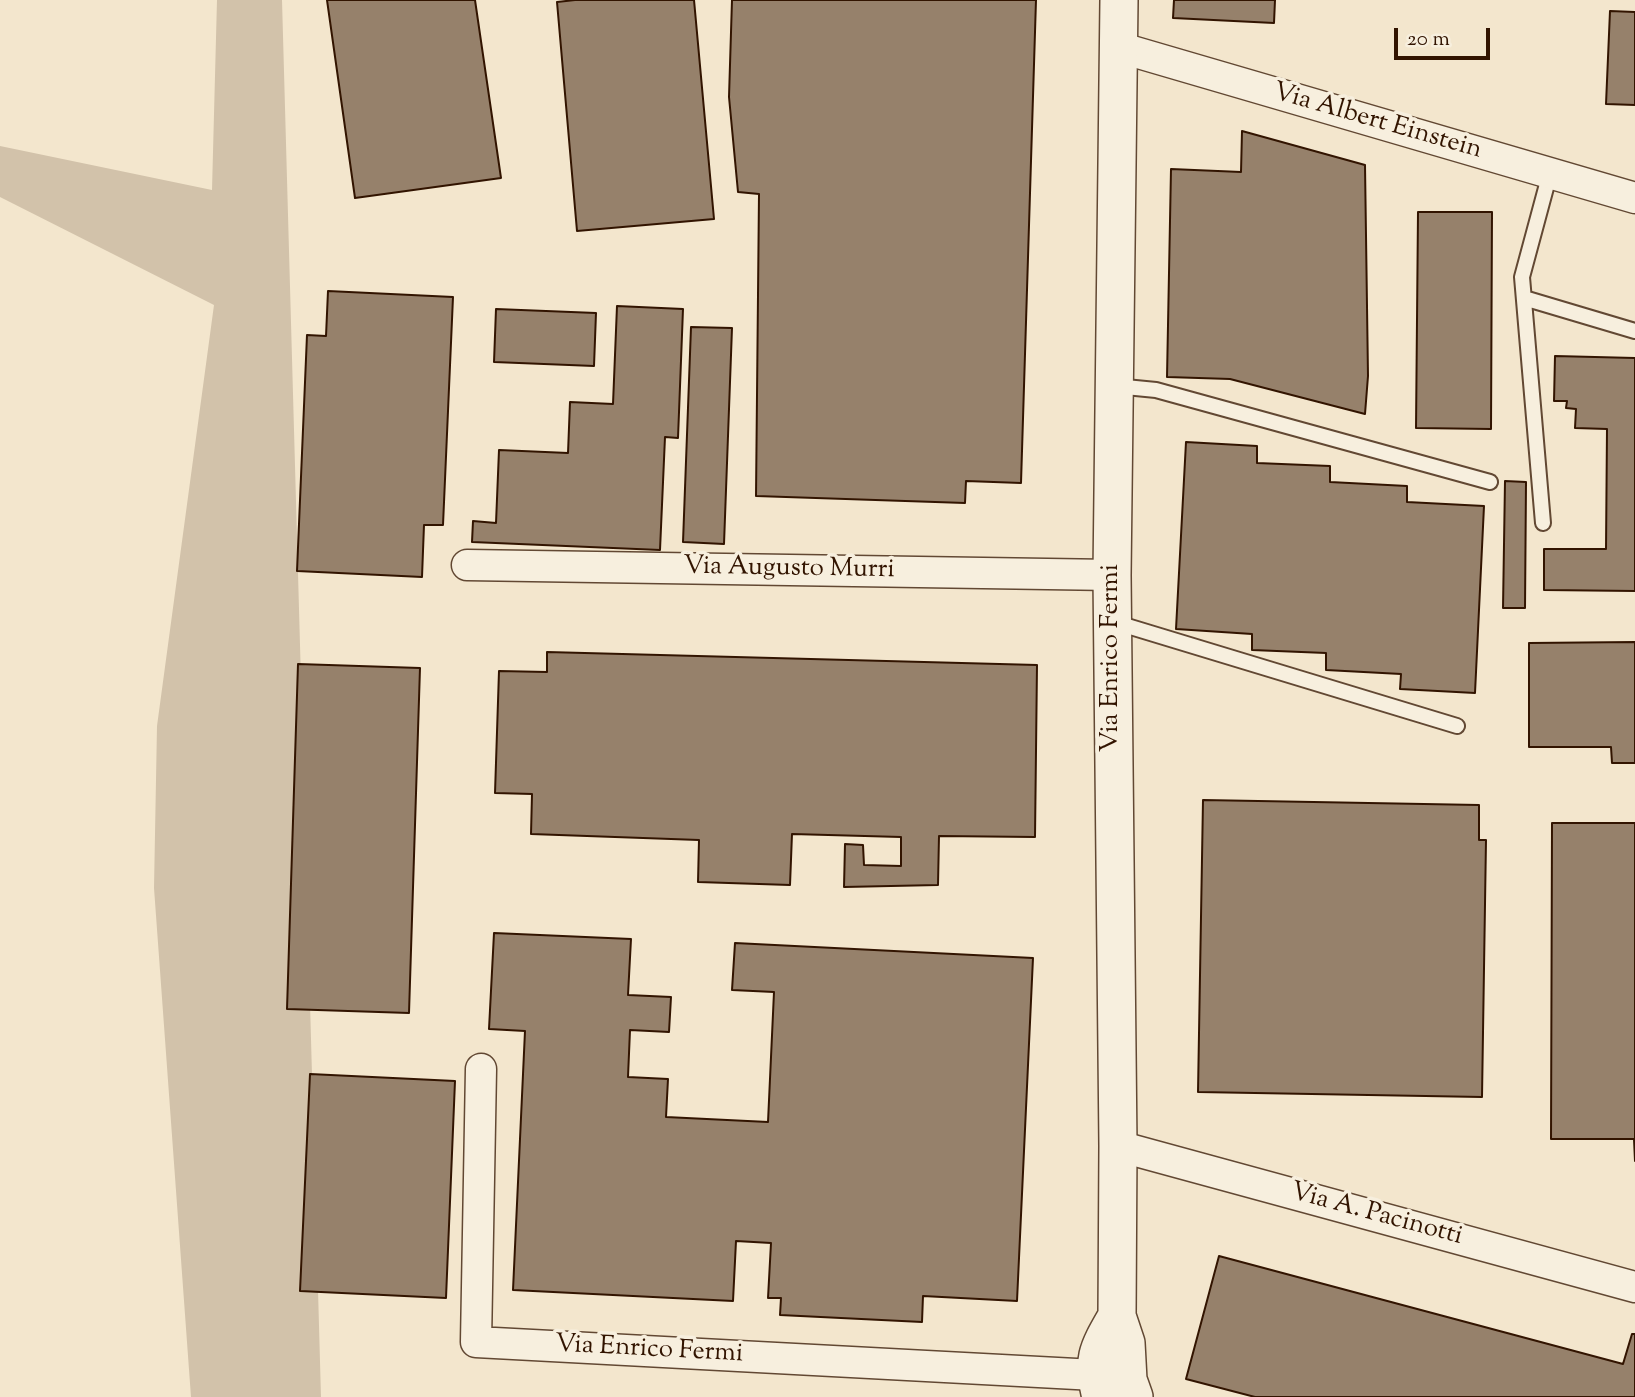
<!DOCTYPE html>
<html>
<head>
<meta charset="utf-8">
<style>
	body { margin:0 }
	#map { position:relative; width:1635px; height:1397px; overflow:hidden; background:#f3e6cd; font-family:"Sorts Mill Goudy",serif }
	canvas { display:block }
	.scale { position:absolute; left:1394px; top:28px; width:96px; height:32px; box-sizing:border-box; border:4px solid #321400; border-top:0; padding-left:9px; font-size:21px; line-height:24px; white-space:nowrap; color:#321400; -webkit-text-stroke:5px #f7efde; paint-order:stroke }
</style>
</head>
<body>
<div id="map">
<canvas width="1635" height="1397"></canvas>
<div class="scale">20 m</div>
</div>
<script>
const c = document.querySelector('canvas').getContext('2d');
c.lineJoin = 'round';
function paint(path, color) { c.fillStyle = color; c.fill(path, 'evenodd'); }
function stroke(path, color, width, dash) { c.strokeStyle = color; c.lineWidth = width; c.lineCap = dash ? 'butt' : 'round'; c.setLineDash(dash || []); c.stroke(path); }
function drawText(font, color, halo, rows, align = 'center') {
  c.font = font + ' "Sorts Mill Goudy",serif'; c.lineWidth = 7; c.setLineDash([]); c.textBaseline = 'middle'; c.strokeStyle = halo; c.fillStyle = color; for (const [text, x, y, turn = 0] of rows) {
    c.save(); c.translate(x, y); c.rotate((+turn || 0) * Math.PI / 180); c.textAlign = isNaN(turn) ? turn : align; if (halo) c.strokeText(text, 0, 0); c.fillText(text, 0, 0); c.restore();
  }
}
const green = new Path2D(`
	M 217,0 L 282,0 L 321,1397 L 191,1397 L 154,888 L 157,726 L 214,305 L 0,197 L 0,146 L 212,190 Z`);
const building = new Path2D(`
	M 327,0 L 475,0 L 501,178 L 355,198 Z
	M 575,0 L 694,0 L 714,219 L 577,231 L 557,2 Z
	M 732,0 L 1036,0 L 1021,483 L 966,481 L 965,503 L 756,496 L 759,194 L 738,192 L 729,97 Z
	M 1174,0 L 1275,0 L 1274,23 L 1173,18 Z
	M 1610,11 L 1635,12 L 1635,105 L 1606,104 Z
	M 1242,131 L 1365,165 L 1368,376 L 1365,414 L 1230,379 L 1167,377 L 1171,169 L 1241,172 Z
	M 1418,212 L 1492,212 L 1491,429 L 1416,428 Z
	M 328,291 L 453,297 L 443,525 L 424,525 L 422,577 L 297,571 L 307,335 L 326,336 Z
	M 617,306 L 683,309 L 678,438 L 665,437 L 660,550 L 472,542 L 473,521 L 496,523 L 499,450 L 568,453 L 570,402 L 613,404 Z
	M 496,309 L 596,313 L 594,366 L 494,362 Z
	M 691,327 L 732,328 L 724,544 L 683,542 Z
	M 1555,356 L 1635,358 L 1635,591 L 1544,590 L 1544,549 L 1606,549 L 1607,429 L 1575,428 L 1576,409 L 1566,408 L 1567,401 L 1554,401 Z
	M 1186,442 L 1257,446 L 1257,463 L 1330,466 L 1330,482 L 1407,486 L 1407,502 L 1484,506 L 1475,693 L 1400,689 L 1401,674 L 1326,670 L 1326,653 L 1252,650 L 1252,634 L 1176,629 Z
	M 1505,481 L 1526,482 L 1525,608 L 1503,608 Z
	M 1635,642 L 1635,763 L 1612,763 L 1611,747 L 1529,747 L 1529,643 Z
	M 547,652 L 1037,665 L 1035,837 L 939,836 L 938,885 L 844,887 L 845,844 L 863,845 L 864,865 L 901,866 L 901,837 L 792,834 L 790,885 L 698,882 L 699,840 L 531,834 L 532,794 L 495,793 L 499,671 L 547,672 Z
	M 298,664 L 420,668 L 409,1013 L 287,1009 Z
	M 1203,800 L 1479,805 L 1479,840 L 1486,840 L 1482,1097 L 1198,1092 Z
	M 1552,823 L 1635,823 L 1635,1161 L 1634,1139 L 1551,1139 Z
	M 494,933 L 631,939 L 628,995 L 671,997 L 669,1032 L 630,1030 L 628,1077 L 668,1079 L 666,1117 L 768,1122 L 774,992 L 732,990 L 735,943 L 1033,958 L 1017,1301 L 923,1296 L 922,1322 L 780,1315 L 781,1298 L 768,1298 L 771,1243 L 736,1241 L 733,1301 L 513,1290 L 525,1031 L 489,1029 Z
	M 310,1074 L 455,1081 L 446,1298 L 300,1291 Z
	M 1219,1256 L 1623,1364 L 1632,1334 L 1635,1334 L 1635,1397 L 1255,1397 L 1186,1379 Z`);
const service = new Path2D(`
	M 1524,298 L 1635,331
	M 1115,386 L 1156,390 L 1490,482
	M 1543,523 L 1522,277 L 1550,173
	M 1114,622 L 1457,726`);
const minor = new Path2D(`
	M 1118,47 L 1635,198
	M 467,565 L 1112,575
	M 481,1069 L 476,1342 L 1095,1375 L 1118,1379
	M 1118,1146 L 1635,1287`);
const tertiary = new Path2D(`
	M 1119,0 L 1112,575 L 1118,1146 L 1117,1316 L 1126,1343 L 1128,1380 L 1134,1397
	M 1101,1397 C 1091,1359 1098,1349 1117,1316`);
const streetNames = [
	["Via Albert Einstein",1377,123,16],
	["Via Augusto Murri",789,570,1],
	["Via Enrico Fermi",1113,658,-90],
	["Via A. Pacinotti",1376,1216,15],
	["Via Enrico Fermi",649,1351,3]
];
paint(green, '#d2c2aa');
paint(building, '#96816b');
stroke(building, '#321400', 2);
stroke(service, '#624833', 18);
stroke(minor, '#624833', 33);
stroke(tertiary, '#624833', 40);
stroke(service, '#f7efde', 14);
stroke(minor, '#f7efde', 30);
stroke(tertiary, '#f7efde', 37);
drawText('26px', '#321400', '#f7efde', streetNames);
</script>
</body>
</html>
